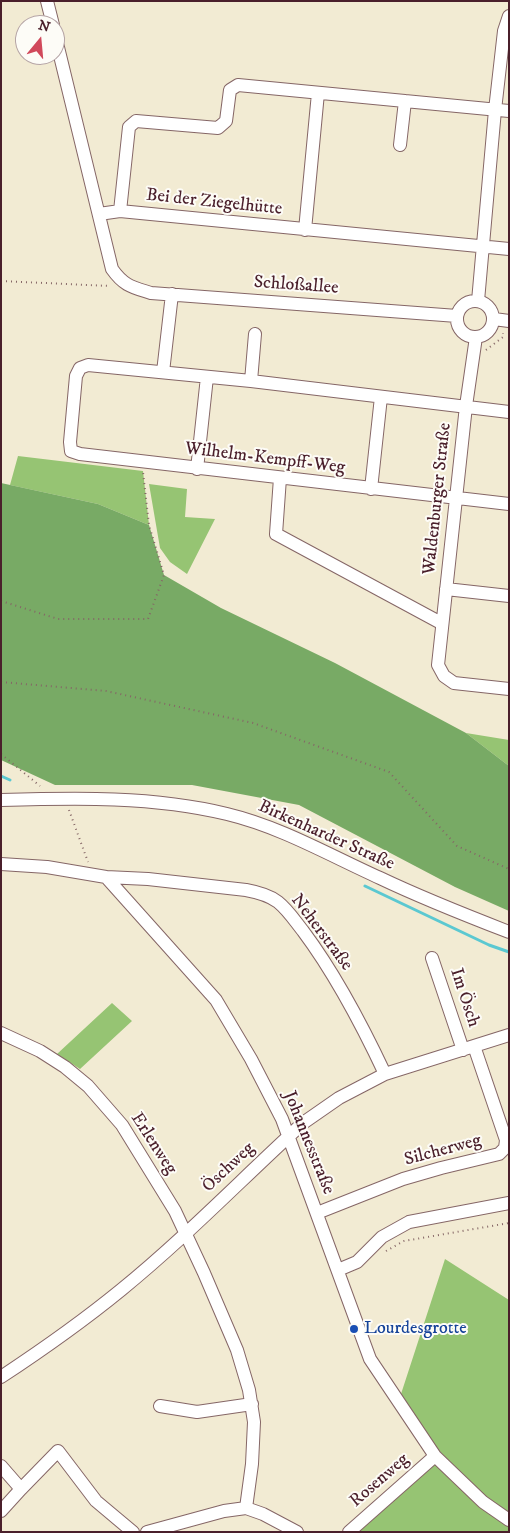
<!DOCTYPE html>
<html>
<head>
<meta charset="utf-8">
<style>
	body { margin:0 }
	#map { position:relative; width:510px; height:1533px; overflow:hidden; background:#f2ebd3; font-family:"IM FELL DW Pica",serif }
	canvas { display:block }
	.frame { position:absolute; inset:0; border:2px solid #4a1f2b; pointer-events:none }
	.north { position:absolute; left:15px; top:15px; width:50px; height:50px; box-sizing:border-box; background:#fdfcf7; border:1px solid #b5a4a5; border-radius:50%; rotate:17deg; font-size:14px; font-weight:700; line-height:20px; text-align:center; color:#4a1f2b }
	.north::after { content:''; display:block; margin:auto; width:18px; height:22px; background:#d1495b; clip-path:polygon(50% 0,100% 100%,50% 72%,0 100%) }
</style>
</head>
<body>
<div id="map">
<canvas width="510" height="1533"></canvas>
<div class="frame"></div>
<div class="north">N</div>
</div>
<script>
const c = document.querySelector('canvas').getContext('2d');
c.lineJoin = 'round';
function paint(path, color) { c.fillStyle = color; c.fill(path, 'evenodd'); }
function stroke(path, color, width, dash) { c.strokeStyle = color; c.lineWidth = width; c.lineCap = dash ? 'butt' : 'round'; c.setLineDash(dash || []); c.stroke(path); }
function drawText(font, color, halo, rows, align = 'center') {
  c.font = font + ' "IM FELL DW Pica",serif'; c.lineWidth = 4; c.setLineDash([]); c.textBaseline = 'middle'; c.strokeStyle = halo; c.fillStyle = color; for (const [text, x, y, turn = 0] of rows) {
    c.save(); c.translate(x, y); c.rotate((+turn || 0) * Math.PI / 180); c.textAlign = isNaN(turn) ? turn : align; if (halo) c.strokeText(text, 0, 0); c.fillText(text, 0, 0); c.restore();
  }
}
const green = new Path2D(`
	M 18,456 L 143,471 L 149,525 L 98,504 L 10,485 Z
	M 149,484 L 187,489 L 185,517 L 215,519 L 187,574 L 170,562 L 160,548 Z
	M 466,733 L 509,740 L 509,766 Z
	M 112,1003 L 132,1021 L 80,1069 L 57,1054 Z
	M 445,1259 L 509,1300 L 509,1532 L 349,1532 L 435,1456 L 401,1394 Z`);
const forest = new Path2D(`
	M 1,483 L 98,504 L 149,525 L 164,575 L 221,608 L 335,663 L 466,733 L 509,766 L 509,911 L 455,887 L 299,805 L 192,785 L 55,785 L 1,760 Z`);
const stream = new Path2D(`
	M 1,776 L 10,780
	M 365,886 L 489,945 L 509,952`);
const path = new Path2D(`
	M 1,281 L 110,286
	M 486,350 L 503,337 L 503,333
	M 1,601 L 58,619 L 148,619 L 164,575 L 149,525 L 143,472
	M 1,682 L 106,691 L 253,723 L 389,772 L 457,846 L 509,869
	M 1,754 L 40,786
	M 69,810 L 88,862
	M 386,1251 L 404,1241 L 509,1223`);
const minor = new Path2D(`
	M 47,1 L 53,25
	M 55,35 L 112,269 C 124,286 132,287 151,293 L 457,316
	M 400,145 L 405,101
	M 120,211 L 129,127 L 136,121 L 218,128 L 226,121 L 230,90 L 238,85 L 509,111
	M 99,214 L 120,211 L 509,249
	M 305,230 L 318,93
	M457 319a18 18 0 1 1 36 0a18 18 0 1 1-36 0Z
	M 478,301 L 495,110 L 504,31 L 509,16
	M 494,319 L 509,321
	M 476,337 L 466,406 L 438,665 L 444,676 L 454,683 L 509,689
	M 163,372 L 172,294
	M 251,381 L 255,334
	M 509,412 L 251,381 L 88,365 L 80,368 L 76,376 L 70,442 L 71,451 L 80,454 L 509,504
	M 197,469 L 207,377
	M 280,478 L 276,534 L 441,623
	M 371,489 L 381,397
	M 446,589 L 509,596
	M 1,800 C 76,798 153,796 227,814 C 281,827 329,855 380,878 C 422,898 465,915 509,932
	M 1,864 L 47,867 L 106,877 L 216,1000 L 251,1059 L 282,1119 L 370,1359 L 435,1456 L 483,1502 L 509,1520
	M 106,877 L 148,879 L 246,890 C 257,892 269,895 278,902 C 288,910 295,921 303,931 C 336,975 362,1025 385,1074
	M 432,958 L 463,1050
	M 1,1033 L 40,1051 L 65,1067 L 88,1086 L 122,1125 L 175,1211 L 204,1273 L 237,1350 L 249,1390 L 254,1422 L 252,1464 L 246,1508 L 263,1514 L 297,1532
	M 317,1213 L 403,1179 L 441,1168 L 499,1154 L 505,1148 L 506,1140 L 474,1046
	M 338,1270 L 357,1262 L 382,1237 L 409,1222 L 509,1203
	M 1,1377 C 42,1350 83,1321 121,1290 C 180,1242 233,1188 289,1136 L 303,1123 L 339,1098 L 385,1074 L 509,1035
	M 160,1406 L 197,1412 L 252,1404
	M 1,1466 L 21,1489 L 1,1511
	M 21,1489 L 58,1451 L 96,1501 L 133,1532
	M 147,1532 L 224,1511 L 246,1508
	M 349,1532 L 435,1456`);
const markers = [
	[354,1329,5,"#1a4fb4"]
];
const streetNames = [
	["Bei der Ziegelhütte",214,203,6],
	["Schloßallee",296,286,4],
	["Wilhelm-Kempff-Weg",265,459,7],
	["Waldenburger Straße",438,499,-84],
	["Birkenharder Straße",326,836,24],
	["Neherstraße",321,933,53],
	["Im Ösch",464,998,72],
	["Johannesstraße",308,1143,68],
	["Erlenweg",153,1144,57],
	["Silcherweg",443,1151,-15],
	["Öschweg",229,1168,-43],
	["Rosenweg",380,1481,-41]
];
const transitNames = [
	["Lourdesgrotte",364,1329]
];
paint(green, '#96c473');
paint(forest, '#78aa65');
stroke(stream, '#5bc8d1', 3);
stroke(minor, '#856666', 14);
stroke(path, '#856666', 2, [1, 4]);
stroke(minor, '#fff', 12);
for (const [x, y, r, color] of markers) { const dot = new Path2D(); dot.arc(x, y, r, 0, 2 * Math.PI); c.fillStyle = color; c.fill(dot); stroke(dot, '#fdfcf7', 2); }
drawText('18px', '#4a1f2b', '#fdfcf7', streetNames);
drawText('18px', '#164399', '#fdfcf7', transitNames, 'left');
</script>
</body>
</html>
